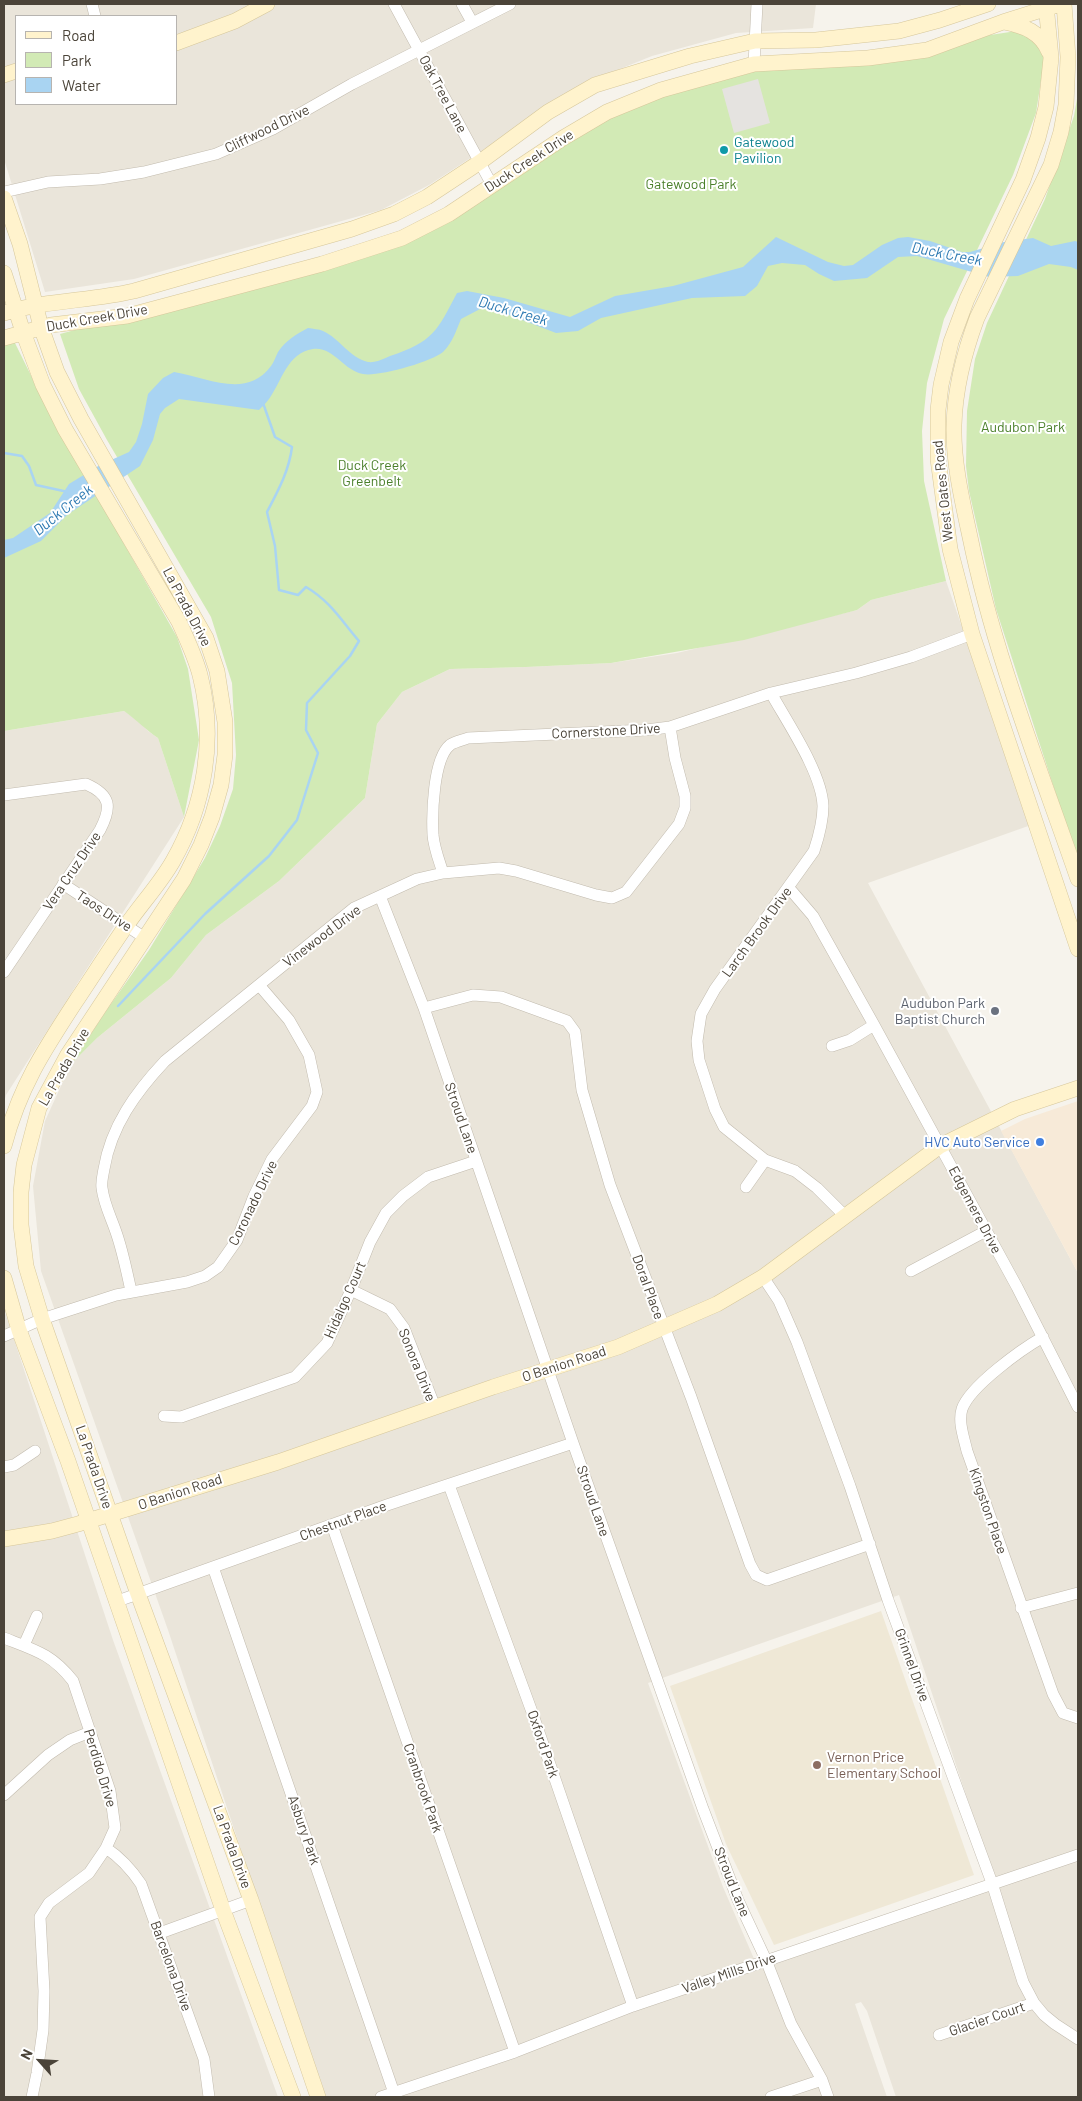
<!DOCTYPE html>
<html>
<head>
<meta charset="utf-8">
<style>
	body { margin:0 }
	#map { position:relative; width:1082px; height:2101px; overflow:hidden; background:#f6f3ec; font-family:Barlow,sans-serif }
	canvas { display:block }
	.frame { position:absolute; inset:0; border:5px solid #4b4439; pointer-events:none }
	.legend { position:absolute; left:15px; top:15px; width:162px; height:90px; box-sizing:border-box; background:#fff; border:1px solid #b7b4b0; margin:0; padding:6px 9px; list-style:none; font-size:15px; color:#4b4439 }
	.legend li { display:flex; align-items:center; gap:10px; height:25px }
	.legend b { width:25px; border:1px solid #b7b4b0 }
	.north { position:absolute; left:15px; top:2036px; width:50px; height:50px; -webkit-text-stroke:4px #fff; paint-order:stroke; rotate:296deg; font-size:14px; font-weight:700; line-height:20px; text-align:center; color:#4b4439 }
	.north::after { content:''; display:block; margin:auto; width:18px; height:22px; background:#4b4439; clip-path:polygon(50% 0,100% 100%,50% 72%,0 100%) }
</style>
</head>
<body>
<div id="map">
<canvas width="1082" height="2101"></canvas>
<div class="frame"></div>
<ul class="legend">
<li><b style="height:6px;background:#fff3cd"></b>Road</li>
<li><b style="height:14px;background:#d2eab5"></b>Park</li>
<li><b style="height:14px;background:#a9d4f2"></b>Water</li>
</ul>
<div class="north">N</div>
</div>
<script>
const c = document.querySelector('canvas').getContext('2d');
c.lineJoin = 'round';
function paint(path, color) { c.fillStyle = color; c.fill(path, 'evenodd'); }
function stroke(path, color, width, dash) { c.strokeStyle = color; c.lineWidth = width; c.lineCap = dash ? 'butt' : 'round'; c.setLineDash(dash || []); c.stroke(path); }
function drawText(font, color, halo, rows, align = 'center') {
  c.font = font + ' Barlow,sans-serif'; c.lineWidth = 4; c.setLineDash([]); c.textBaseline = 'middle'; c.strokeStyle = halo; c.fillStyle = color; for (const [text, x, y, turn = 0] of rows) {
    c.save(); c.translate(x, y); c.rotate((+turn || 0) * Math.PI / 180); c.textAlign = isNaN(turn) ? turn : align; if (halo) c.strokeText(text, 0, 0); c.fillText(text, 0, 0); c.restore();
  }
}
const residential = new Path2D(`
	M 4,4 L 816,4 L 813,28 L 736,33 L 652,56 L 605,75 L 569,94 L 429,185 L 381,210 L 134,279 L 45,292 L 4,159 ZM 16,16 L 176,16 L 176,104 L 16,104 Z
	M 946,581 L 1031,825 L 868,883 L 1078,1273 L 1078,2097 L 896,2097 L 867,2011 L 861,2002 L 855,2004 L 887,2097 L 323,2097 L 168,1630 L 41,1271 L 33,1186 L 45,1121 L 71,1064 L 97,1038 L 171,978 L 206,935 L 279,881 L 365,798 L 377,724 L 402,692 L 450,669 L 526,667 L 611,663 L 677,653 L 857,610 L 871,600 ZM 899,1595 L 997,1887 L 758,1968 L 723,1887 L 648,1683 Z
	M 124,711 L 142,723 L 148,731 L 158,738 L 184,817 L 6,1095 L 4,1102 L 4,731 Z
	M 4,1309 L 113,1640 L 278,2097 L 4,2097 Z`);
const commercial = new Path2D(`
	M 1078,1101 L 1078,1273 L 1001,1131 L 1025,1119 Z`);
const education = new Path2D(`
	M 881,1611 L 974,1875 L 774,1945 L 726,1844 L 670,1686 Z`);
const green = new Path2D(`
	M 1023,30 L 1042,49 L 1044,61 L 1036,113 L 1013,175 L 944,319 L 927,383 L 922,431 L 924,481 L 946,581 L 871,600 L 857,610 L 744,640 L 611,663 L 526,667 L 450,669 L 402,692 L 377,724 L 365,798 L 279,881 L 206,935 L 171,978 L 97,1038 L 71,1064 L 106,1011 L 149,950 L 205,858 L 220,826 L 233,789 L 236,755 L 232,683 L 211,617 L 107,440 L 79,389 L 60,334 L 414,238 L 562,145 L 633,105 L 741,73 Z
	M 1078,93 L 1078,862 L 996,609 L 969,491 L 966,466 L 967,411 L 975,359 L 987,323 L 1045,199 L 1074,116 Z
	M 14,341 L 48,410 L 177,637 L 188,669 L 199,740 L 184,817 L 158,738 C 146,730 137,720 124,711 L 4,731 L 4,344 Z`);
const parking = new Path2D(`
	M 758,79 L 770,123 L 734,133 L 722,89 Z`);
const water = new Path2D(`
	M 776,237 L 828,262 L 844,266 L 853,265 L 882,245 L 898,238 L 908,237 L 930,241 L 962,252 L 970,252 L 1004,242 L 1033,238 L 1051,246 L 1075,241 L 1078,242 L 1078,270 L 1071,267 L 1049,264 L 1018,276 L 989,277 L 917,256 L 898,257 L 867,278 L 834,281 L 819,274 L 805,265 L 782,263 L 768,266 L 757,286 L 745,296 L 692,298 L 601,318 L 578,331 L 556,333 L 504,313 L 482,308 L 461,319 C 456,331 453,342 443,352 C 431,362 378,377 363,374 C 344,371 333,346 313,349 C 287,353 282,381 269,399 C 266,403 262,407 259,410 L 179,399 L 165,408 L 160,414 L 153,440 L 140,466 L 67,515 L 41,541 L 4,558 L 4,540 L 13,538 L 50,513 L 69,484 L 100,465 L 129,452 L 136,442 L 142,424 L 148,394 L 163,378 L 174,372 C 207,377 246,400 271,366 C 274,362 276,356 278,352 C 286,340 297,334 308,328 C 313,329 319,329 323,331 C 339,338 350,358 368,362 C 375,363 384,359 390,356 C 433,342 437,331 457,293 L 467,291 L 504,298 L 570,317 L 615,296 L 673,286 L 743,267 Z`);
const stream = new Path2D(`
	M 4,453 L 22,456 L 29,466 L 36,485 L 68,492
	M 118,1006 L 205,914 L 269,856 L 297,820 L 318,753 L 306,730 L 307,703 L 350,656 L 359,641 C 341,620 330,601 306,587 L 298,595 L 279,590 L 275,546 L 267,512 C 278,491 289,471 292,447 L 275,437 L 263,403`);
const street = new Path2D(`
	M 92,4 L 95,16
	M 394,4 L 492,185
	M 462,4 L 472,22
	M 754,64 L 757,4
	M 4,192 L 48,182 L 100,179 L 144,172 L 216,154 L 273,129 L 352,84 L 510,4
	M 771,693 C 787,722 822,773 823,806 C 823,822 819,836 814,851 L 715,989 L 701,1014 L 697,1041 L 699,1060 L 715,1109 L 724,1127 L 765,1160 L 795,1171 L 817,1188 L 845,1216
	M 4,795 L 86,784 C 111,795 112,807 100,830 L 4,972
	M 443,873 C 439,860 434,848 433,835 C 432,814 433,759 450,745 C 454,742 463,740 468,738 L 646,730 L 670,727 L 771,693 L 856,673 L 911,657 L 972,634
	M 63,884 L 145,938
	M 789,888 L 813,916 L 874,1025 L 1017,1287 L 1078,1407
	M 380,896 L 424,1008 L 573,1443 L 703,1809 L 738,1900 L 766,1960 L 791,2024 L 822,2080 L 828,2097
	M 424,1008 L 473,995 L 501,997 L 567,1021 L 575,1032 L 582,1090 L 610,1185 L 691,1397 L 750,1564 L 756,1575 L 767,1580 L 870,1544
	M 832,1046 L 850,1040 L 874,1025
	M 746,1187 L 765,1160
	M 911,1271 L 986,1231
	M 763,1277 L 779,1301 L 797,1342 L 850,1486 L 888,1600 L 992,1883 L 1023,1982 L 1034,2003 L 1044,2015 L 1055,2024 L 1078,2039
	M 351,1290 L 390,1309 L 404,1328 L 435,1407
	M 131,1291 C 127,1272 123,1253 117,1235 C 112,1219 104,1205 102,1188 C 101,1182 103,1175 104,1169 C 111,1126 136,1092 165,1061 L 354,908 L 417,879 L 443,873 L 499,868 L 516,871 L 596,895 L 612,898 L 626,892 L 679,824 L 685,808 L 685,796 L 675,758 L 670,727
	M 4,1336 L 42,1319 L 116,1295 L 187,1282 L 205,1276 L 218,1267 L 237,1240 L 254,1196 L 272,1159 L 312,1106 L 317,1092 L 309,1055 L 289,1020 L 259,985
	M 1043,1337 C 1022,1349 970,1386 962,1409 C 958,1422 964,1438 967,1451 L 1053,1694 L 1063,1713 L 1078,1718
	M 164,1416 L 181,1417 L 295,1377 L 327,1343 L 351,1290 L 370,1242 L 386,1213 L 403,1196 L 428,1177 L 476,1161
	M 4,1467 L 14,1465 L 35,1451
	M 449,1485 L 532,1712 L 633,2006
	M 332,1525 L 515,2052
	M 213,1567 L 394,2093
	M 115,1602 L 387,1505 L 573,1443
	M 1021,1608 L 1078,1593
	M 4,1638 C 35,1650 52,1654 73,1681 L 110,1791 L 115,1828 L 106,1848 L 89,1873 L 49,1903 L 40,1917 L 44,1991 L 43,2030 L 37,2073 L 32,2097
	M 24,1645 L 37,1616
	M 4,1795 L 48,1755 L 70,1740 L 90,1732
	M 106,1848 C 121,1858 131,1869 141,1884 L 204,2059 L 209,2097
	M 160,1933 L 251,1900
	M 939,2035 L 1034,2003
	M 381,2097 L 515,2052 L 633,2006 L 1078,1855
	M 771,2097 L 822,2080`);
const secondary = new Path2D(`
	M 1046,4 L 1051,58 L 1046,107 L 1038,138 L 1023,180 L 967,299 L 951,342 L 941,385 L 938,410 L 938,459 L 950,549 L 972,634 L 1078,949
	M 1064,4 L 1068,57 L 1066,105 L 1061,132 L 1051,165 L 977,318 C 964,353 955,387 954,425 C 953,462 962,500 970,537 C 994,654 1039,766 1078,879
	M 1004,22 C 1024,26 1041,32 1049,52
	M 176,43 L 235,21 L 267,4
	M 4,75 L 16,71
	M 4,198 L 20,244 L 41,327 L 57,372 L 81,419 L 206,638 L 217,671 L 225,722 L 225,755 L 221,785 L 212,817 L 201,845 L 184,879 L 67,1056 L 39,1108 L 24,1165 L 21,1192 L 21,1225 L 26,1266 L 42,1319 L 138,1594 L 251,1900 L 318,2097
	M 4,273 L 23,332 L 43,385 L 65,429 L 179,622 C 187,639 195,656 200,675 C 216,738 205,805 173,861 C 160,884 141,904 126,926 C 110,949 94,974 78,998 C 44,1050 20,1086 4,1146
	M 4,313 C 46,300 91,301 134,291 L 352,229 L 394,214 L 427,197 L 480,162 L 548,112 L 595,85 L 690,56 L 755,41 L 816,40 L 899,31 L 940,20 L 988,4
	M 4,338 L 51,325 L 127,316 L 322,264 L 402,238 L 449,214 L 563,138 L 607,112 L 661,90 L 754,64 L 868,58 L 927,50 L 1003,22 L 1060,4
	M 4,1278 L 19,1330 L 68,1461 L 223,1910 L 293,2097
	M 4,1539 L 52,1531 L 78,1524 L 278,1462 L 493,1387 L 618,1347 L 717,1304 L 763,1277 L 940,1146 L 1015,1109 L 1078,1088`);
const markers = [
	[724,150,5,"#0f9aa8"],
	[995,1011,5,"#6b7280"],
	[1040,1142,5,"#3f7fe0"],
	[817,1765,5,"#8d6e63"]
];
const streetNames = [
	["Oak Tree Lane",443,94,62],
	["Cliffwood Drive",267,129,-26],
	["Duck Creek Drive",529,161,-33],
	["Duck Creek Drive",97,318,-10],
	["West Oates Road",943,491,-96],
	["La Prada Drive",187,607,62],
	["Cornerstone Drive",606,731,-3],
	["Vera Cruz Drive",72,871,-56],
	["Taos Drive",104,911,33],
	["Larch Brook Drive",757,932,-54],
	["Vinewood Drive",322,936,-37],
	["La Prada Drive",64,1067,-60],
	["Stroud Lane",461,1118,71],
	["Coronado Drive",253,1203,-64],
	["Edgemere Drive",975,1210,62],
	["Doral Place",648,1287,70],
	["Hidalgo Court",345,1300,-66],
	["O Banion Road",564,1364,-18],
	["Sonora Drive",417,1365,68],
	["La Prada Drive",94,1467,71],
	["O Banion Road",180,1492,-18],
	["Stroud Lane",593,1501,71],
	["Kingston Place",988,1511,71],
	["Chestnut Place",343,1521,-20],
	["Grinnel Drive",912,1665,70],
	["Oxford Park",543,1744,71],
	["Perdido Drive",100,1768,73],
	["Cranbrook Park",423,1788,71],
	["Asbury Park",304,1830,71],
	["La Prada Drive",232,1847,70],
	["Stroud Lane",732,1882,68],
	["Barcelona Drive",171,1966,70],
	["Valley Mills Drive",729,1973,-19],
	["Glacier Court",987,2019,-19]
];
const cultureNames = [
	["Gatewood",734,142],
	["Pavilion",734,158]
];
const parkNames = [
	["Gatewood Park",691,184],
	["Audubon Park",1023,427],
	["Duck Creek",372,465],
	["Greenbelt",372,481]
];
const worshipNames = [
	["Audubon Park",985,1003],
	["Baptist Church",985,1019]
];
const shopNames = [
	["HVC Auto Service",1030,1142]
];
const educationNames = [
	["Vernon Price",827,1757],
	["Elementary School",827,1773]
];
const waterNames = [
	["Duck Creek",947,254,11],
	["Duck Creek",513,311,16],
	["Duck Creek",63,510,-39]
];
paint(residential, '#eae5da');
paint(commercial, '#f7ead8');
paint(education, '#efe8d6');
paint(green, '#d2eab5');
paint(parking, '#e5e3e0');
paint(water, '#a9d4f2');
stroke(stream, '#a9d4f2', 2.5);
stroke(street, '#c2bbae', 12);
stroke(secondary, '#d6c79b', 16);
stroke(street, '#fff', 11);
stroke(secondary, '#fff3cd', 15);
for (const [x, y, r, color] of markers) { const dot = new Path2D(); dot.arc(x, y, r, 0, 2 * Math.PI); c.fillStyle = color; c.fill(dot); stroke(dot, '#fff', 2); }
drawText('14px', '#4b4439', '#fff', streetNames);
drawText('14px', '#0d838f', '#fff', cultureNames, 'left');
drawText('14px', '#4a7f2a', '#fff', parkNames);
drawText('14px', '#5b616d', '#fff', worshipNames, 'right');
drawText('14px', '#366cbe', '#fff', shopNames, 'right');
drawText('14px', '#785e54', '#fff', educationNames, 'left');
drawText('italic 15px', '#2e7ab2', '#fff', waterNames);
</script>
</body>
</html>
